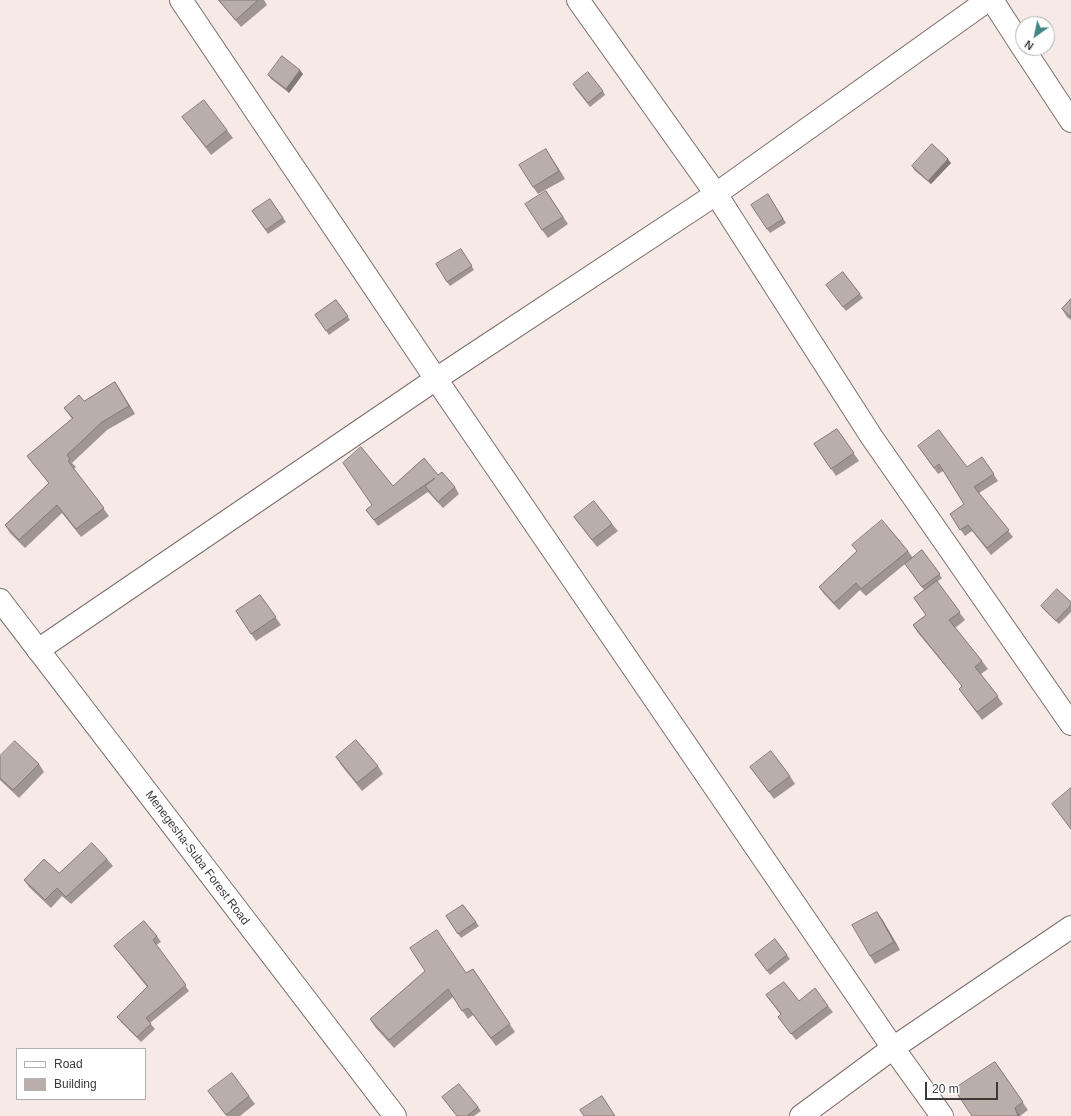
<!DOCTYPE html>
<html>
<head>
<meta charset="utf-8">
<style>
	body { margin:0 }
	#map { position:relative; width:1071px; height:1116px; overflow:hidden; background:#f7eae6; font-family:Helvetica,sans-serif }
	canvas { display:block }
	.legend { position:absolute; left:16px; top:1048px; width:130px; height:52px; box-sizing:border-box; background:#fff; border:1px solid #b2b0b0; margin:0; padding:5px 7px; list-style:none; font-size:12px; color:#3f3a39 }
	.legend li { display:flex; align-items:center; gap:8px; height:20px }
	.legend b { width:20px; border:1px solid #b2b0b0 }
	.north { position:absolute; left:1015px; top:16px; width:40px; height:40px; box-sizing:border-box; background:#fff; border:1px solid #b2b0b0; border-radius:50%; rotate:213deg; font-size:11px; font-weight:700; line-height:16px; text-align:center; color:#3f3a39 }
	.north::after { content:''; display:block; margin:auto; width:14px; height:18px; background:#408885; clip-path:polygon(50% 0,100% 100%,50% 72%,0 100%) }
	.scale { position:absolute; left:925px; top:1082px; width:73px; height:18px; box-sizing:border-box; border:2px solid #3f3a39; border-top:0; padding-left:5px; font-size:12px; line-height:14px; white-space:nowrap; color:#3f3a39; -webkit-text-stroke:3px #fff; paint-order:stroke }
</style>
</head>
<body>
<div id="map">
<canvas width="1071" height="1116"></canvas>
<ul class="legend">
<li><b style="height:5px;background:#fff"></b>Road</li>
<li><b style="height:11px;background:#baaea9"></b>Building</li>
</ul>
<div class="north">N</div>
<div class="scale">20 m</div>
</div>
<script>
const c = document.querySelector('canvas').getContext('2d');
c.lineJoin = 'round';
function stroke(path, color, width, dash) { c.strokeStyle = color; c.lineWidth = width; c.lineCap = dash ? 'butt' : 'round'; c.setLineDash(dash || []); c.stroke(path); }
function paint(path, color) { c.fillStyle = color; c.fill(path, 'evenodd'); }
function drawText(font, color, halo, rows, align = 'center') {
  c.font = font + ' Helvetica,sans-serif'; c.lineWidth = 4; c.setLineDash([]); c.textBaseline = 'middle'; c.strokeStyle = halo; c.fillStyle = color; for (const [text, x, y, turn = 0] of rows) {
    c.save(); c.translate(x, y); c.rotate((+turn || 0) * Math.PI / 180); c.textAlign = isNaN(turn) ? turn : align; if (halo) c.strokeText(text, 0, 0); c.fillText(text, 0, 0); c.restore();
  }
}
const minor = new Path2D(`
	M 181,0 L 436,379 L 893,1048 L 942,1116
	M 578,0 L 716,194 L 871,436 L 1071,724
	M 992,0 L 1023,48
	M 1023,48 L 1071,121
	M 38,650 L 436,379 L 716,194 L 988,0
	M 801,1116 L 893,1048 L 1071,927`);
const tertiary = new Path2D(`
	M 0,600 L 395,1116`);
const wall = new Path2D(`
	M 218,0 L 264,0 L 267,5 L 241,27 Z
	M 303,74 L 289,93 L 271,79 L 268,75 Z
	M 575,88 L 603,91 L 605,95 L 590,107 Z
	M 182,117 L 227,130 L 233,138 L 211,155 Z
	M 546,149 L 551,157 L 565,179 L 538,194 L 533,187 Z
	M 951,163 L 931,184 L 914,170 L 912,166 Z
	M 546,191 L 568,224 L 548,238 L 542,230 Z
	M 770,198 L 786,223 L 770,233 L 767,229 Z
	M 270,199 L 286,222 L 268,234 L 252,211 Z
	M 461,249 L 474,270 L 450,286 L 447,282 Z
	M 843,272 L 863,298 L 846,311 L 829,289 Z
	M 1071,299 L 1071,320 L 1067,317 L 1062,309 Z
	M 336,300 L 350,320 L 329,335 L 315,315 Z
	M 115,382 L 135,414 L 107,430 L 72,463 L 76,467 L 74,469 L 109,516 L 81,537 L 62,513 L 25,548 L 10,533 L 5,525 L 49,483 L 33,464 L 27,456 L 72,419 L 64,408 L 84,401 Z
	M 837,429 L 859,461 L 836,476 L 814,444 Z
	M 918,446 L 967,467 L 987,464 L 998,481 L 979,493 L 1013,537 L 991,555 L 972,531 L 965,536 L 950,514 L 964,504 L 943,471 L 938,474 Z
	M 438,475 L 455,487 L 459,494 L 443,508 L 428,492 L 378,526 L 366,510 L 393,486 Z
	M 574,517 L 612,524 L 618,531 L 597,547 Z
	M 852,545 L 908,551 L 913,558 L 922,550 L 942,578 L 937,582 L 965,620 L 955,628 L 982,661 L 988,669 L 981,674 L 1003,704 L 982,720 L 959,689 L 962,686 L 918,633 L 913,625 L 926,615 L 914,598 L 924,590 L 905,564 L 866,596 L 860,590 L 839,610 L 824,594 L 819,587 L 857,551 Z
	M 260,595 L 281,625 L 256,641 L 236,611 Z
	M 1071,602 L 1071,612 L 1059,624 L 1044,610 L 1041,606 Z
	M 0,756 L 39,764 L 44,772 L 19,798 L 0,780 Z
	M 336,757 L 378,766 L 383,774 L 362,791 L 341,765 Z
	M 750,767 L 790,776 L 795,784 L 774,799 Z
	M 107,859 L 113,866 L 71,904 L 62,896 L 51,908 L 29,887 L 24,880 L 59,873 Z
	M 463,905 L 479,926 L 461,938 L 446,916 Z
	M 882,919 L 900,950 L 875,964 L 870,956 Z
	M 157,936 L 161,942 L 156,945 L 189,991 L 150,1023 L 155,1029 L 141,1042 L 121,1022 L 117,1017 L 147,987 L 114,946 Z
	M 787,955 L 790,959 L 770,975 L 758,959 Z
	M 473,969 L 515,1032 L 496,1046 L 473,1015 L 468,1019 L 453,997 L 394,1048 L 375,1027 L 370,1019 L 467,973 Z
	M 766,995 L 828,1006 L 833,1012 L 796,1040 L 778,1017 L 781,1015 Z
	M 995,1062 L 1028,1110 L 1020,1116 L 972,1116 Z
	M 208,1091 L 249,1096 L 255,1104 L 240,1116 L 227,1116 Z
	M 442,1097 L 478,1107 L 481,1111 L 474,1116 L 457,1116 Z`);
const shadedWall = new Path2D(`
	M 300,70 L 303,74 L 289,93 L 286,89 Z
	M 546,149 L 551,157 L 565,179 L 559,171 Z
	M 948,159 L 951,163 L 931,184 L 928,181 Z
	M 115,382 L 135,414 L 129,406 Z
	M 877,912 L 882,919 L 900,950 L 894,942 Z
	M 1015,1108 L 1020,1116 L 1018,1116 Z`);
const building = new Path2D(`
	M 219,0 L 258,0 L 236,20 Z
	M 282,56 L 300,70 L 286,89 L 268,75 Z
	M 588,72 L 603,91 L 588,103 L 573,84 Z
	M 204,100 L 227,130 L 206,147 L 182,117 Z
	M 932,144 L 948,159 L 928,181 L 912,166 Z
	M 546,149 L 559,171 L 533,187 L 519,165 Z
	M 546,191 L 563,217 L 542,230 L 525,204 Z
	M 768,194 L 783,219 L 767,229 L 751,205 Z
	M 270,199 L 283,218 L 266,230 L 252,211 Z
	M 461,249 L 472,266 L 447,282 L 436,264 Z
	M 843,272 L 860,294 L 843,307 L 826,285 Z
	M 1071,299 L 1071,317 L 1062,309 Z
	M 336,300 L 348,316 L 326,331 L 315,315 Z
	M 115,382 L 129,406 L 102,422 L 67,455 L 70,459 L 68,461 L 104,508 L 76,529 L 57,505 L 19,540 L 5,525 L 49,483 L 27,456 L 73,418 L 64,408 L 79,395 L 84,401 Z
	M 837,429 L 854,453 L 831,469 L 814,444 Z
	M 939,430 L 967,467 L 982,457 L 994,474 L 974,487 L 1009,530 L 987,548 L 968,525 L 960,530 L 950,514 L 964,504 L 939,464 L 934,468 L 918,446 Z
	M 361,447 L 393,486 L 424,458 L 438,475 L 442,472 L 455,487 L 438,502 L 425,486 L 435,478 L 374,520 L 366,510 L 372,505 L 343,463 Z
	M 594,501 L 612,524 L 592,540 L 574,517 Z
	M 882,520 L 908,551 L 861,589 L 856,583 L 834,603 L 819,587 L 857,551 L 852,545 Z
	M 922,550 L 940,574 L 922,587 L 905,564 Z
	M 937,581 L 960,612 L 949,620 L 982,661 L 975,667 L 998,696 L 977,712 L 959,689 L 962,686 L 913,625 L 926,615 L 914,598 Z
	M 1057,589 L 1071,602 L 1071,605 L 1056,621 L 1041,606 Z
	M 260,595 L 276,617 L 251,634 L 236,611 Z
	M 356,740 L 378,766 L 357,783 L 336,757 Z
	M 15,741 L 39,764 L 13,790 L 0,778 L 0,756 Z
	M 771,751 L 790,776 L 769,792 L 750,767 Z
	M 1071,788 L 1071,829 L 1052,804 Z
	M 92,843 L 107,859 L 66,897 L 57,888 L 45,900 L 24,880 L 44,859 L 59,873 Z
	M 463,905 L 476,922 L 458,934 L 446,916 Z
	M 877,912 L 894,942 L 870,956 L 852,925 Z
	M 144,921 L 157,936 L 153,940 L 186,985 L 146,1018 L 151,1024 L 137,1037 L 117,1017 L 148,986 L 114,946 Z
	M 437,930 L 466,973 L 473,969 L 510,1024 L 491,1038 L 468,1008 L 462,1011 L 448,989 L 389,1040 L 370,1019 L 425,971 L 410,948 Z
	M 775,939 L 787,955 L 767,971 L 755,955 Z
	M 784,982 L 799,1001 L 815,988 L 828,1006 L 791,1034 L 778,1017 L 781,1014 L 766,995 Z
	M 995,1062 L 1023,1102 L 1015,1108 L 1018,1116 L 972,1116 L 954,1089 Z
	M 232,1073 L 249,1096 L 226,1115 L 208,1091 Z
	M 459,1084 L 478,1107 L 467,1116 L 457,1116 L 442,1097 Z
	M 602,1096 L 615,1116 L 584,1116 L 580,1110 Z`);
const streetNames = [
	["Menegesha-Suba Forest Road",197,858,53]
];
stroke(minor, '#7a6f6b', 24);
stroke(tertiary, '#7a6f6b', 24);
stroke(minor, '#fff', 22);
stroke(tertiary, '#fff', 22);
paint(wall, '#a09691');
paint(shadedWall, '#827a76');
paint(building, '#baaea9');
stroke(building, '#827a76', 1);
drawText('12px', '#3f3a39', '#fff', streetNames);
</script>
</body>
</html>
